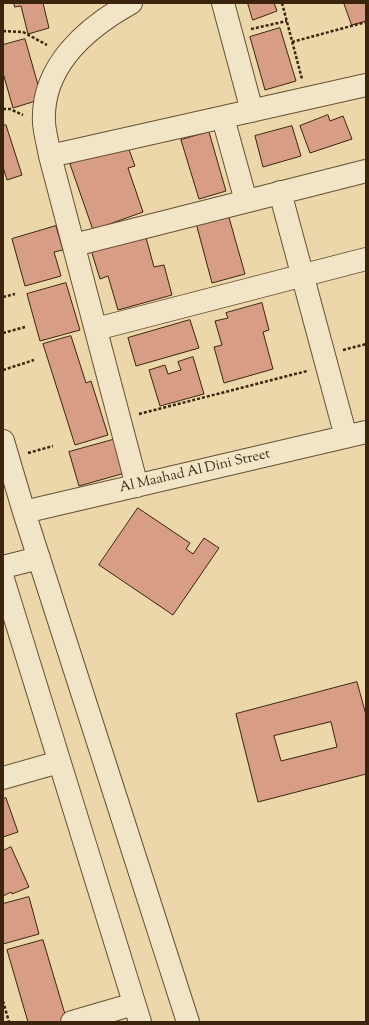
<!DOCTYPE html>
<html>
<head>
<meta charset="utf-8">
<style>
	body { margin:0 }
	#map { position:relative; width:369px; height:1025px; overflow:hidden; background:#ebd7a9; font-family:"Sorts Mill Goudy",serif }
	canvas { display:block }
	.frame { position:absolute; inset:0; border:4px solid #3a240e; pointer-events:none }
</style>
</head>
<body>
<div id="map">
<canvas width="369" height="1025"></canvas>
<div class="frame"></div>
</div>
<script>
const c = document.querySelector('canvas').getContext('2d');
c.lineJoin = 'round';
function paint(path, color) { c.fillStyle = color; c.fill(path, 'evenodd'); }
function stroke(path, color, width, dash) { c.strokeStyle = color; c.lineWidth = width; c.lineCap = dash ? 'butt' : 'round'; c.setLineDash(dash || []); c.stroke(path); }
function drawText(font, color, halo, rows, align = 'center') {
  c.font = font + ' "Sorts Mill Goudy",serif'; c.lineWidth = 3; c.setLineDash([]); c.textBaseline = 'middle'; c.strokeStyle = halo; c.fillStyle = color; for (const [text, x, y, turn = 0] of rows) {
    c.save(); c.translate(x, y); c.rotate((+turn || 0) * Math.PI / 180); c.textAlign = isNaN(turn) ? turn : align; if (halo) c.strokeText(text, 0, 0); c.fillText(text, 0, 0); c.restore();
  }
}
const building = new Path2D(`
	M 14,3 L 43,3 L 49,28 L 28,34 L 21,6 L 15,7 Z
	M 248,3 L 274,3 L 277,11 L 253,20 Z
	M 344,3 L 366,3 L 366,21 L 352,25 Z
	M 280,28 L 296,81 L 265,90 L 250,37 Z
	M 25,39 L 42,99 L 13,108 L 3,73 L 3,45 Z
	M 328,115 L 330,121 L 343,116 L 352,139 L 310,153 L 300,126 Z
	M 6,125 L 22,175 L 7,180 L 3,167 L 3,126 Z
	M 292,126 L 301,156 L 263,167 L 255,136 Z
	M 209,132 L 226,191 L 199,199 L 181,140 Z
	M 127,144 L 135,166 L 128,168 L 143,212 L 93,230 L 70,164 Z
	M 228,214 L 245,274 L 212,283 L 196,223 Z
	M 56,226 L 63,250 L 54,252 L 61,276 L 25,286 L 12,239 Z
	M 145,234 L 154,267 L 164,265 L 172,295 L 118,310 L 108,276 L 100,279 L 91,250 Z
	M 66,283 L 80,330 L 40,341 L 27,294 Z
	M 262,303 L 269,330 L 263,332 L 273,369 L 224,383 L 214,347 L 222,345 L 215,321 L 228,318 L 226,313 Z
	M 190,320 L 199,348 L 136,366 L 128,338 Z
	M 71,336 L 86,383 L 91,381 L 108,435 L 75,445 L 43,344 Z
	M 193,357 L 204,394 L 160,406 L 149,370 L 165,365 L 168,374 L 181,370 L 178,362 Z
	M 116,439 L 125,473 L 79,486 L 69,452 Z
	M 138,508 L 190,543 L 186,549 L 193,554 L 204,538 L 219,548 L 173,615 L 99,565 Z
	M 357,682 L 366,715 L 366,774 L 258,802 L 236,714 ZM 331,722 L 337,747 L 281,761 L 274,736 Z
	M 6,798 L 18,832 L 3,837 L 3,799 Z
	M 11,847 L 29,887 L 12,894 L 11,892 L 3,896 L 3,851 Z
	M 29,897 L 39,934 L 3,944 L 3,904 Z
	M 43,940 L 67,1021 L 65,1022 L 28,1022 L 7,950 Z`);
const path = new Path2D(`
	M 282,3 L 302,79
	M 251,29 L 287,21
	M 3,31 L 23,32 L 47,45
	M 292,42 L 366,22
	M 3,109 L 10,109 L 23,115
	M 3,257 L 4,257
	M 3,297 L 15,294
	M 3,333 L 25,327
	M 343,350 L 366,344
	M 3,370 L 34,360
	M 139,414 L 307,371
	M 28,453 L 53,446
	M 3,1001 L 9,1022`);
const minor = new Path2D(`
	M 131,3 C 86,28 41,67 44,123 C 45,134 48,145 50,156 L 137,486
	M 223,3 L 252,111
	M 223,118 L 246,201
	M 50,156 L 366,85
	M 280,192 L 346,437
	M 74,245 L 366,171
	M 96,329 L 366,259
	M 3,441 L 24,512 L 188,1022
	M 24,512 L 366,432
	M 3,567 L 39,558
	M 3,579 L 140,1022
	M 3,778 L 59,762
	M 72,1022 L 134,1004`);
const streetNames = [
	["Al Maahad Al Dini Street",195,472,-13]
];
paint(building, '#d89e85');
stroke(building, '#3a240e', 1);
stroke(minor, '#665135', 24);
stroke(path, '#3a240e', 2.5, [3, 2]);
stroke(minor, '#f2e5c7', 22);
drawText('14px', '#3a240e', '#f2e5c7', streetNames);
</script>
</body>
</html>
